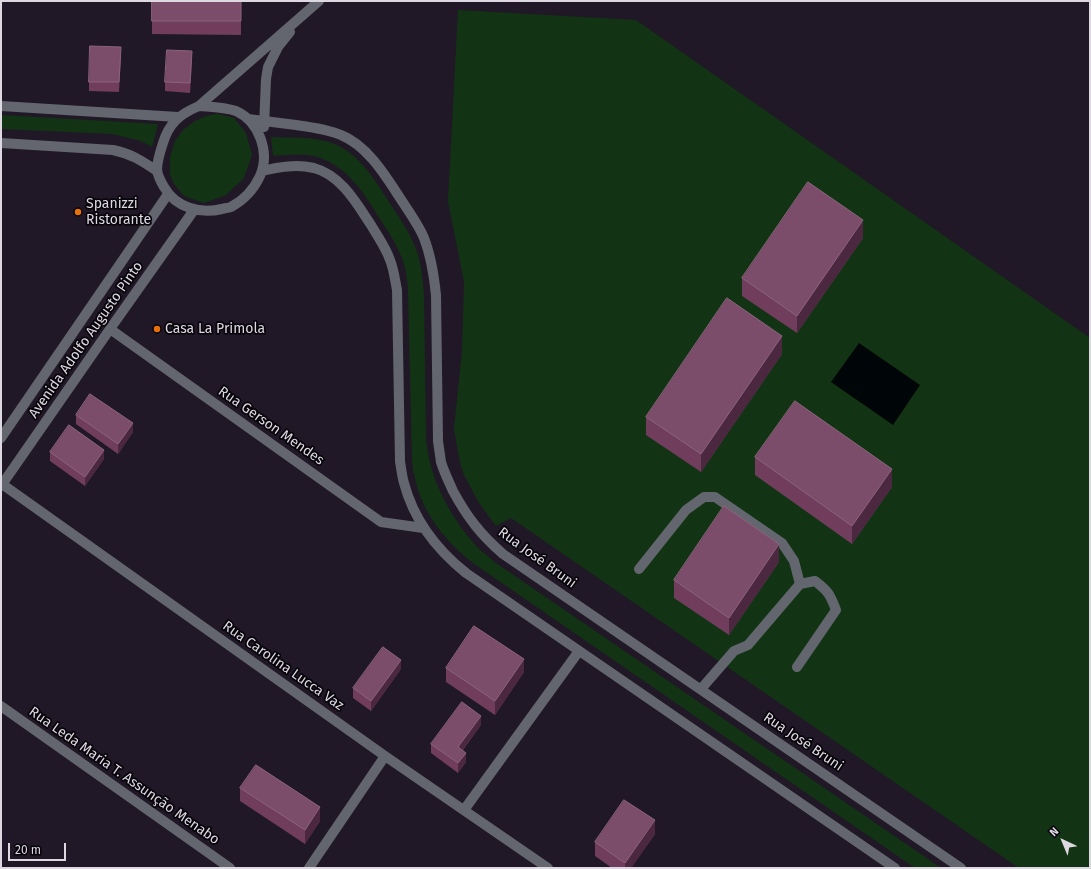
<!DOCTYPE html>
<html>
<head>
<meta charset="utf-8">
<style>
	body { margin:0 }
	#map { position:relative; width:1091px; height:869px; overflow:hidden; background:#201826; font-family:"Fira Sans",sans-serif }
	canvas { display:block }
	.frame { position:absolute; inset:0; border:2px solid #ddd8e2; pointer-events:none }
	.north { position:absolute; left:1043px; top:821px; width:40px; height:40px; -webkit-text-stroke:3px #08050b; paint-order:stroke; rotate:316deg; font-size:11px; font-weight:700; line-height:16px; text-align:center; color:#ddd8e2 }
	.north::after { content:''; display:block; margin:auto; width:14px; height:18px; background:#ddd8e2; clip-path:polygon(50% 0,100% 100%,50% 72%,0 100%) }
	.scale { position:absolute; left:8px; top:843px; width:58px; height:18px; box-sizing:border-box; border:2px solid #ddd8e2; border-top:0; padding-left:5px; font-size:12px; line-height:14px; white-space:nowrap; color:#ddd8e2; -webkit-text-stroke:3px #08050b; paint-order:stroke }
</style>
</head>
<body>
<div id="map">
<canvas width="1091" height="869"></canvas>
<div class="frame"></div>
<div class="north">N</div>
<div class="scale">20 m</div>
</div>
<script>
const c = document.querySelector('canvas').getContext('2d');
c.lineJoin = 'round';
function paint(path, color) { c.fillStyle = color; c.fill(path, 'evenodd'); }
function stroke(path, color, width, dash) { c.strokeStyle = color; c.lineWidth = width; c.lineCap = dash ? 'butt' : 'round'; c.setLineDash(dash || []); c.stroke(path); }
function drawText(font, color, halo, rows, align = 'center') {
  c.font = font + ' "Fira Sans",sans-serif'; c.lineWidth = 3.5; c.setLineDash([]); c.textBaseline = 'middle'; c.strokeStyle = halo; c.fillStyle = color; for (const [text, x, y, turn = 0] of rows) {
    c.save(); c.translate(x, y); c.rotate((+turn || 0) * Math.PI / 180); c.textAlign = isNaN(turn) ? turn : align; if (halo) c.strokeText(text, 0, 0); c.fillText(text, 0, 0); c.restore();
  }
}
const green = new Path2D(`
	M 458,10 L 636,20 L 1090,338 L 1090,868 L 1019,868 L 511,518 L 496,526 L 479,503 L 464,475 L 460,463 L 454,428 L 462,351 L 464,282 L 448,201 Z
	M 218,114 L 234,118 L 246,133 L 252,155 L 244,178 L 226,195 L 204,203 L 184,196 L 174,184 L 170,174 L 170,157 L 175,141 L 183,130 L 195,121 L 206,116 Z
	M 1,115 L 158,124 L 152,147 L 141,141 L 113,134 L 1,129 Z
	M 271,137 C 293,138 316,136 337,145 C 363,157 378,186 393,208 C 400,219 408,230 413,242 C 421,259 423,277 424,296 L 426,442 C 428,450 428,458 431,466 C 439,497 458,526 479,549 C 484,554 491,558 496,563 L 941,868 L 915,868 L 473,563 C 446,542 422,513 415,478 C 413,473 413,466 412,460 L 408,289 C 407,278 406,267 401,256 C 396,243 388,231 380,219 C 364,193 349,168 318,157 C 304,153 288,155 273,156 Z`);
const water = new Path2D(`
	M 859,343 L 920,385 L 893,425 L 831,382 Z`);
const minor = new Path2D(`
	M 1,106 L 178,117
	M 199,106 C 212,107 224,107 236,111 C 260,122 270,153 260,176 C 254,189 244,200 231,207 C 229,208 225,208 222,209 C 200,214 176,208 164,187 C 161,182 158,176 157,170 C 157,162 160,152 163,143 C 169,123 180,114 199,106 Z
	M 199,106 L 319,1
	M 248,119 C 264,121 280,123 296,125 C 311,127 327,129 341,135 C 369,146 388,180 404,204 C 411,215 419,226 424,238 C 431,256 434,275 436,295 L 438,441 C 439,448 440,455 441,462 C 444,472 449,482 453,491 C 467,517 481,535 503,554 L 961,868
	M 264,127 L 266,79 L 268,67 L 278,47 L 290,32
	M 1,143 L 113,150 C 132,154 142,161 157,171
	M 262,171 C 279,167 296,164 314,168 C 341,175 357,204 371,225 C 378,237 386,248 390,260 C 394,270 395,280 397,290 L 400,461 C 401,468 402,476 404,483 C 414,521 436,549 466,573 L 895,868
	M 110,329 L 381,522 L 423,528
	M 1,438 L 168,194
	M 2,484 L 385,756 L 548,868
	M 1,486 L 110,329 L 194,210
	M 639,569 L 686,510 L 704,497 L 715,497 L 782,543 L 794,561 L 800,584
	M 701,689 L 734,651 L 748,645 L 800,584 L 815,581 C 828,591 830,594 836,610 L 797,667
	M 1,706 L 230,868
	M 464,810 L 579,651
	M 309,868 L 385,756`);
const wall = new Path2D(`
	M 152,1 L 241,1 L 241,35 L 152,34 Z
	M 121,56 L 119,92 L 89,91 L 89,82 Z
	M 192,61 L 190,93 L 165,91 L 165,82 Z
	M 863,238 L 797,333 L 742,296 L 742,278 Z
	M 782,354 L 701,472 L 646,435 L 646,417 Z
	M 76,415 L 133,432 L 118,454 L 76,424 Z
	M 50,452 L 104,459 L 85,486 L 50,461 Z
	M 755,457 L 892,487 L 852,544 L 755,475 Z
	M 779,562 L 729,635 L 674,598 L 674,580 Z
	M 446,668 L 524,672 L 495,715 L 446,682 Z
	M 401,669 L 371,711 L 353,698 L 353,688 Z
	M 481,725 L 463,750 L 466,762 L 458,773 L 431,753 L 431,744 Z
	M 240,788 L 320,821 L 305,844 L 240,801 Z
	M 655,834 L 631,868 L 612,868 L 595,856 L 595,842 Z`);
const shadedWall = new Path2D(`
	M 192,51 L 192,61 L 190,93 L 190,83 Z
	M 863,220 L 863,238 L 797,333 L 797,316 Z
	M 782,336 L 782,354 L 701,472 L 701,454 Z
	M 133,423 L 133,432 L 118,454 L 118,444 Z
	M 104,450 L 104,459 L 85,486 L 85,477 Z
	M 892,469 L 892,487 L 852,544 L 852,526 Z
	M 779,544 L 779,562 L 729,635 L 729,618 Z
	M 524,659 L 524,672 L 495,715 L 495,701 Z
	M 401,660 L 401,669 L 371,711 L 371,701 Z
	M 481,716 L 481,725 L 458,756 L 458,747 Z
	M 466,753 L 466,762 L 458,773 L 458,763 Z
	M 320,807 L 320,821 L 305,844 L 305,830 Z
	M 655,820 L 655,834 L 631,868 L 625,868 L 625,863 Z`);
const building = new Path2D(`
	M 152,1 L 241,1 L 241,21 L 152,21 Z
	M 90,46 L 121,47 L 119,82 L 89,82 Z
	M 167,50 L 192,51 L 190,83 L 165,82 Z
	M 808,182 L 863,220 L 797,316 L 742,278 Z
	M 727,298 L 782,336 L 701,454 L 646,417 Z
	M 90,394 L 133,423 L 118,444 L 76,415 Z
	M 795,401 L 892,469 L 852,526 L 755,457 Z
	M 69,425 L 104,450 L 85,477 L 50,452 Z
	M 724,506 L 779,544 L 729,618 L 674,580 Z
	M 474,626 L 524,659 L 495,701 L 446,668 Z
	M 383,647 L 401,660 L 371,701 L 353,688 Z
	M 462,702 L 481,716 L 458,747 L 466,753 L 458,763 L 431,744 Z
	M 256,765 L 320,807 L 305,830 L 240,788 Z
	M 624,800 L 655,820 L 625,863 L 595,842 Z`);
const markers = [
	[78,212,4,"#e8710a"],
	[157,329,4,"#e8710a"]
];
const poiNames = [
	["Spanizzi",86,204],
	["Ristorante",86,220],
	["Casa La Primola",165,329]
];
const streetNames = [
	["Avenida Adolfo Augusto Pinto",86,340,-55],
	["Rua Gerson Mendes",271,426,35],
	["Rua José Bruni",537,558,36],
	["Rua Carolina Lucca Vaz",283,666,35],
	["Rua José Bruni",803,742,34],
	["Rua Leda Maria T. Assunção Menabo",124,776,35]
];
paint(green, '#133414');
paint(water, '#000607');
stroke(minor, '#63666e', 10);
paint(wall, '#703d5c');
paint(shadedWall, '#4b2740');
paint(building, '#7c4d6a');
stroke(building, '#8b637d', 1);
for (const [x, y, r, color] of markers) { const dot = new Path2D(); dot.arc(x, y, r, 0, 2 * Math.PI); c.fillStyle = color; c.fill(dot); stroke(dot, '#08050b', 1.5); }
drawText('14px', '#ddd8e2', '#08050b', poiNames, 'left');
drawText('14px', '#ddd8e2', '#08050b', streetNames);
</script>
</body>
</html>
